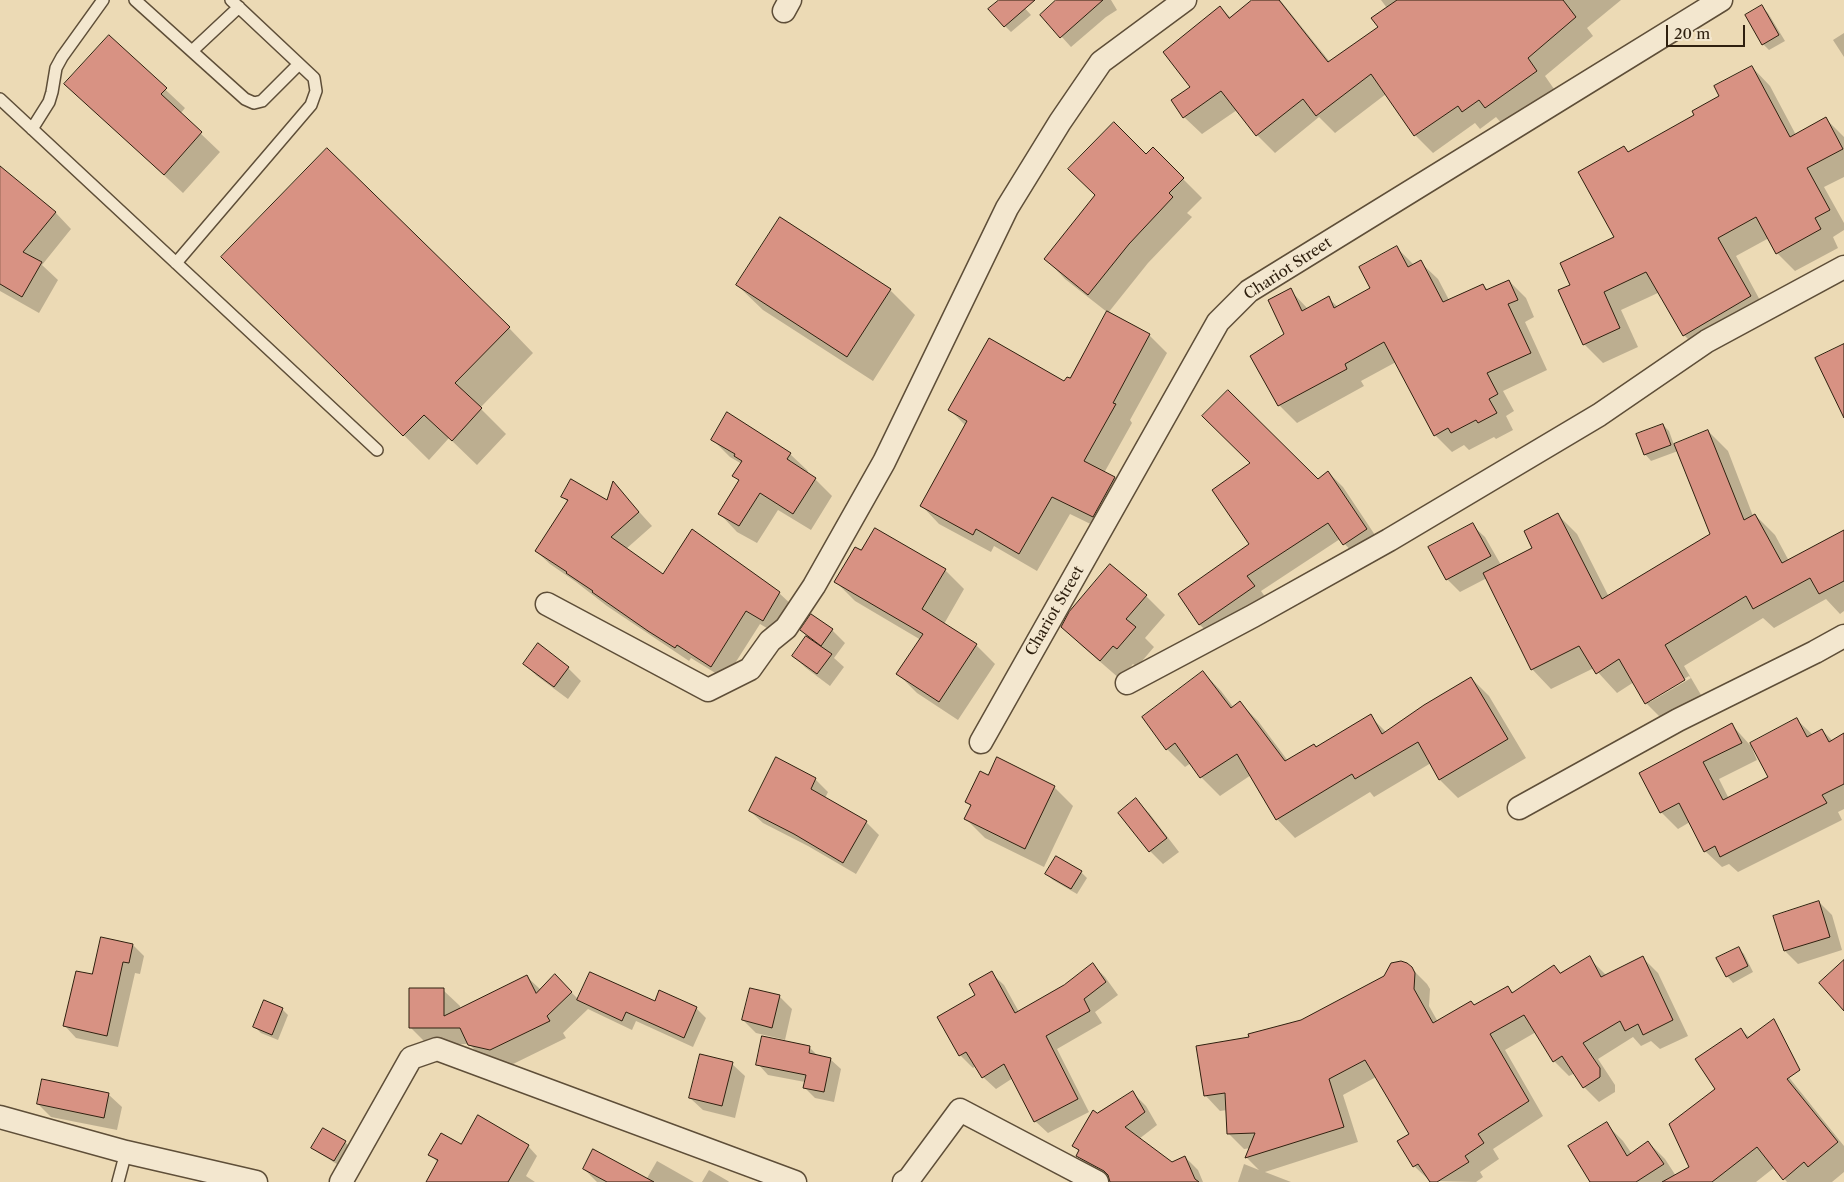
<!DOCTYPE html>
<html>
<head>
<meta charset="utf-8">
<style>
	body { margin:0 }
	#map { position:relative; width:1844px; height:1182px; overflow:hidden; background:#ecdab5; font-family:"Libre Caslon Text",serif }
	canvas { display:block }
	.scale { position:absolute; left:1666px; top:25px; width:79px; height:22px; box-sizing:border-box; border:2px solid #2f200f; border-top:0; padding-left:6px; font-size:15px; line-height:18px; white-space:nowrap; color:#2f200f; -webkit-text-stroke:4px #f3e7cf; paint-order:stroke }
</style>
</head>
<body>
<div id="map">
<canvas width="1844" height="1182"></canvas>
<div class="scale">20 m</div>
</div>
<script>
const c = document.querySelector('canvas').getContext('2d');
c.lineJoin = 'round';
function paint(path, color) { c.fillStyle = color; c.fill(path, 'evenodd'); }
function stroke(path, color, width, dash) { c.strokeStyle = color; c.lineWidth = width; c.lineCap = dash ? 'butt' : 'round'; c.setLineDash(dash || []); c.stroke(path); }
function drawText(font, color, halo, rows, align = 'center') {
  c.font = font + ' "Libre Caslon Text",serif'; c.lineWidth = 4.5; c.setLineDash([]); c.textBaseline = 'middle'; c.strokeStyle = halo; c.fillStyle = color; for (const [text, x, y, turn = 0] of rows) {
    c.save(); c.translate(x, y); c.rotate((+turn || 0) * Math.PI / 180); c.textAlign = isNaN(turn) ? turn : align; if (halo) c.strokeText(text, 0, 0); c.fillText(text, 0, 0); c.restore();
  }
}
const shadow = new Path2D(`
	M 1001,0 L 1030,0 L 1022,5 L 1031,15 L 1011,32 L 1005,26 Z
	M 1058,0 L 1111,0 L 1117,10 L 1106,17 L 1071,47 L 1042,15 Z
	M 1254,0 L 1280,0 L 1330,62 L 1380,28 L 1387,8 L 1381,0 L 1621,0 L 1587,28 L 1593,36 L 1545,76 L 1554,89 L 1503,125 L 1496,117 L 1480,129 L 1475,123 L 1433,153 L 1415,135 L 1386,94 L 1335,133 L 1319,117 L 1275,153 L 1257,135 L 1237,110 L 1202,134 L 1184,117 L 1192,87 L 1220,7 L 1231,18 Z
	M 1761,6 L 1768,13 L 1785,41 L 1769,50 L 1763,44 Z
	M 1844,33 L 1844,57 L 1833,40 Z
	M 109,37 L 185,108 L 180,114 L 220,152 L 183,193 L 66,84 Z
	M 1752,67 L 1770,86 L 1796,135 L 1826,119 L 1844,137 L 1844,177 L 1824,187 L 1844,223 L 1844,230 L 1833,237 L 1838,248 L 1795,271 L 1777,253 L 1769,238 L 1736,256 L 1768,315 L 1702,353 L 1684,335 L 1660,292 L 1621,310 L 1638,347 L 1603,363 L 1584,344 L 1560,291 L 1571,286 L 1616,238 L 1624,148 L 1630,153 L 1696,116 L 1720,96 Z
	M 1153,149 L 1202,198 L 1187,213 L 1192,217 L 1148,263 L 1108,313 L 1149,335 L 1167,353 L 1130,420 L 1132,423 L 1104,473 L 1115,478 L 1132,496 L 1111,534 L 1070,514 L 1037,571 L 994,546 L 991,552 L 939,524 L 922,506 L 966,426 L 950,410 L 1071,380 L 1107,312 L 1065,279 L 1046,259 Z
	M 0,171 L 55,212 L 71,229 L 42,265 L 58,280 L 39,313 L 0,291 Z
	M 1397,248 L 1414,265 L 1420,262 L 1438,279 L 1449,300 L 1483,285 L 1488,290 L 1509,281 L 1526,298 L 1534,317 L 1525,322 L 1547,370 L 1503,391 L 1514,411 L 1506,416 L 1513,430 L 1496,439 L 1494,437 L 1469,450 L 1464,445 L 1452,452 L 1435,435 L 1396,362 L 1361,381 L 1364,386 L 1297,423 L 1279,405 L 1252,356 L 1286,334 L 1290,290 L 1308,309 L 1328,298 L 1338,307 L 1372,288 Z
	M 248,282 L 509,328 L 533,353 L 480,408 L 506,434 L 477,465 L 449,438 L 429,460 Z
	M 737,285 L 890,290 L 915,315 L 873,381 L 763,310 Z
	M 1663,425 L 1669,431 L 1674,445 L 1708,431 L 1728,451 L 1753,516 L 1755,515 L 1775,535 L 1789,561 L 1844,531 L 1844,611 L 1840,614 L 1826,599 L 1774,628 L 1763,618 L 1684,666 L 1704,700 L 1666,723 L 1646,703 L 1634,682 L 1617,693 L 1594,668 L 1551,689 L 1532,669 L 1487,578 L 1460,592 L 1447,579 L 1472,525 L 1485,537 L 1501,565 L 1534,549 L 1557,514 L 1577,534 L 1609,597 L 1712,535 L 1678,451 L 1651,461 L 1645,454 ZM 1689,676 L 1691,678 L 1650,702 L 1650,699 Z
	M 713,440 L 790,454 L 808,471 L 807,473 L 815,479 L 832,496 L 811,530 L 778,510 L 757,543 L 737,532 L 720,514 L 740,481 L 734,476 L 742,464 L 730,457 Z
	M 1252,463 L 1318,481 L 1328,472 L 1343,487 L 1381,544 L 1359,559 L 1340,539 L 1261,591 L 1268,601 L 1215,639 L 1200,625 L 1179,594 L 1251,544 Z
	M 613,483 L 652,526 L 626,549 L 664,576 L 779,593 L 793,606 L 777,634 L 760,624 L 725,679 L 691,658 L 689,661 L 607,606 L 576,582 L 550,564 L 536,551 L 568,502 L 563,497 L 608,502 Z
	M 862,552 L 945,570 L 964,589 L 944,624 L 976,645 L 995,664 L 958,720 L 917,693 L 898,674 L 921,640 L 855,601 L 836,582 Z
	M 1146,596 L 1165,615 L 1145,638 L 1154,647 L 1137,667 L 1133,664 L 1120,679 L 1082,646 L 1063,627 Z
	M 812,616 L 832,630 L 845,643 L 834,658 L 844,667 L 830,686 L 806,668 L 793,656 L 807,636 L 802,630 Z
	M 538,645 L 568,668 L 581,681 L 568,699 L 537,676 L 524,664 Z
	M 1203,672 L 1221,691 L 1234,708 L 1240,703 L 1258,721 L 1288,761 L 1316,748 L 1370,716 L 1387,733 L 1471,678 L 1489,696 L 1526,758 L 1458,798 L 1440,780 L 1431,763 L 1374,797 L 1370,792 L 1295,838 L 1277,819 L 1251,775 L 1220,796 L 1201,777 L 1191,763 L 1185,767 L 1167,749 L 1143,717 Z
	M 1797,720 L 1813,735 L 1822,730 L 1833,741 L 1844,734 L 1844,809 L 1838,812 L 1842,820 L 1738,872 L 1729,864 L 1722,867 L 1705,851 L 1690,822 L 1678,829 L 1661,812 L 1732,725 L 1750,745 ZM 1754,747 L 1770,778 L 1729,799 L 1719,779 L 1757,760 L 1752,748 Z
	M 989,776 L 1054,787 L 1073,806 L 1044,867 L 985,838 L 966,819 L 972,807 L 967,802 Z
	M 815,779 L 828,792 L 825,798 L 866,822 L 879,835 L 856,874 L 808,846 L 763,823 L 750,811 Z
	M 1136,800 L 1149,813 L 1179,852 L 1163,864 L 1150,851 L 1120,813 Z
	M 1081,872 L 1087,878 L 1077,894 L 1053,880 L 1047,874 Z
	M 1819,902 L 1832,915 L 1842,950 L 1798,964 L 1785,951 L 1775,917 Z
	M 133,945 L 144,956 L 140,974 L 135,973 L 118,1047 L 76,1038 L 65,1026 L 93,976 Z
	M 1738,948 L 1744,954 L 1753,972 L 1733,983 L 1727,976 L 1718,959 Z
	M 1589,958 L 1606,975 L 1643,958 L 1658,973 L 1688,1036 L 1660,1049 L 1651,1041 L 1641,1046 L 1633,1037 L 1598,1059 L 1615,1085 L 1615,1092 L 1599,1102 L 1584,1087 L 1575,1073 L 1569,1076 L 1554,1061 L 1536,1032 L 1505,1050 L 1543,1116 L 1493,1149 L 1499,1159 L 1480,1172 L 1483,1177 L 1476,1182 L 1430,1181 L 1414,1166 L 1411,1134 L 1376,1077 L 1343,1095 L 1358,1142 L 1265,1172 L 1291,1182 L 1238,1182 L 1244,1164 L 1259,1170 L 1247,1158 L 1251,1148 L 1244,1149 L 1228,1133 L 1227,1110 L 1220,1111 L 1205,1095 L 1251,1038 L 1301,1021 L 1407,964 L 1427,984 L 1430,989 L 1429,1006 L 1438,1022 L 1475,1006 L 1508,988 L 1514,993 L 1554,967 L 1562,974 Z
	M 1093,965 L 1105,977 L 1118,995 L 1095,1012 L 1102,1023 L 1057,1049 L 1089,1112 L 1048,1133 L 1035,1121 L 1013,1078 L 996,1089 L 983,1077 L 976,1066 L 973,1068 L 960,1055 L 939,1018 L 977,995 L 991,973 L 1004,985 L 1019,1012 L 1064,986 Z
	M 555,976 L 579,1000 L 655,1003 L 660,992 L 697,1009 L 706,1018 L 693,1047 L 636,1021 L 632,1030 L 588,1009 L 563,1033 L 566,1038 L 507,1067 L 486,1061 L 469,1044 L 427,1044 L 410,1027 L 443,990 L 460,1006 L 460,1010 L 527,977 L 541,990 Z
	M 779,996 L 792,1009 L 785,1040 L 756,1033 L 743,1020 Z
	M 282,1009 L 288,1015 L 278,1040 L 261,1033 L 255,1027 Z
	M 1741,1030 L 1771,1055 L 1844,1146 L 1844,1172 L 1832,1182 L 1787,1182 L 1775,1167 L 1756,1182 L 1592,1182 L 1606,1124 L 1623,1141 L 1632,1154 L 1648,1142 L 1665,1159 L 1676,1176 L 1691,1167 L 1717,1089 Z
	M 810,1048 L 818,1056 L 830,1059 L 841,1069 L 834,1102 L 815,1098 L 804,1087 L 805,1082 L 768,1075 L 758,1064 Z
	M 732,1064 L 745,1076 L 735,1118 L 703,1110 L 690,1098 Z
	M 1133,1093 L 1146,1106 L 1157,1125 L 1139,1139 L 1172,1163 L 1185,1157 L 1198,1170 L 1203,1182 L 1113,1182 L 1090,1169 L 1078,1156 L 1080,1152 L 1074,1146 L 1097,1115 Z
	M 109,1095 L 122,1107 L 117,1130 L 51,1117 L 38,1104 Z
	M 323,1129 L 345,1142 L 351,1148 L 340,1166 L 319,1153 L 313,1147 Z
	M 528,1146 L 537,1156 L 526,1176 L 535,1182 L 427,1182 L 438,1163 L 430,1154 Z
	M 657,1161 L 694,1182 L 597,1182 L 584,1169 L 646,1180 Z
	M 709,1170 L 728,1181 L 729,1182 L 702,1182 Z`);
const building = new Path2D(`
	M 999,0 L 1035,0 L 1004,27 L 988,9 Z
	M 1056,0 L 1103,0 L 1060,38 L 1040,15 Z
	M 1252,0 L 1279,0 L 1328,62 L 1378,27 L 1371,18 L 1397,0 L 1563,0 L 1576,17 L 1528,58 L 1537,71 L 1485,108 L 1479,100 L 1462,112 L 1458,106 L 1414,136 L 1371,74 L 1316,116 L 1303,99 L 1256,136 L 1221,91 L 1183,118 L 1171,100 L 1190,87 L 1163,52 L 1220,6 L 1229,18 Z
	M 1762,5 L 1779,35 L 1762,45 L 1745,15 Z
	M 109,35 L 167,88 L 161,94 L 202,132 L 164,175 L 64,84 Z
	M 1752,66 L 1790,137 L 1826,117 L 1843,149 L 1807,168 L 1830,210 L 1815,218 L 1821,229 L 1776,254 L 1756,217 L 1718,238 L 1751,296 L 1683,336 L 1646,272 L 1604,292 L 1620,328 L 1583,345 L 1558,290 L 1570,285 L 1560,263 L 1614,237 L 1578,172 L 1624,146 L 1628,152 L 1694,115 L 1692,111 L 1719,96 L 1714,86 Z
	M 1114,122 L 1146,154 L 1153,147 L 1184,178 L 1169,193 L 1173,197 L 1129,244 L 1088,295 L 1044,259 L 1095,195 L 1068,169 Z
	M 327,148 L 510,327 L 455,383 L 482,408 L 452,441 L 424,415 L 403,436 L 221,257 Z
	M 0,166 L 56,212 L 23,252 L 42,262 L 22,297 L 0,284 Z
	M 780,217 L 891,289 L 847,357 L 736,285 Z
	M 1397,246 L 1408,267 L 1421,260 L 1443,302 L 1483,284 L 1486,290 L 1509,280 L 1518,300 L 1508,304 L 1531,353 L 1487,373 L 1498,394 L 1489,399 L 1497,413 L 1478,423 L 1476,420 L 1451,433 L 1448,428 L 1434,436 L 1384,342 L 1345,364 L 1347,369 L 1278,406 L 1250,356 L 1284,334 L 1268,300 L 1291,288 L 1302,311 L 1329,296 L 1334,308 L 1370,288 L 1359,267 Z
	M 1107,311 L 1150,334 L 1113,403 L 1116,404 L 1084,461 L 1115,477 L 1093,517 L 1052,497 L 1019,554 L 976,529 L 973,535 L 920,506 L 967,421 L 948,410 L 989,338 L 1064,381 L 1067,377 L 1070,378 Z
	M 1844,344 L 1844,418 L 1815,358 Z
	M 1228,390 L 1318,479 L 1328,471 L 1367,529 L 1343,545 L 1328,523 L 1247,576 L 1255,586 L 1199,625 L 1178,594 L 1249,544 L 1212,490 L 1250,463 L 1202,416 Z
	M 727,412 L 791,453 L 787,459 L 816,478 L 793,514 L 760,493 L 739,526 L 718,514 L 739,480 L 732,476 L 742,461 L 734,456 L 735,454 L 711,440 Z
	M 1663,424 L 1671,445 L 1644,455 L 1636,434 Z
	M 1708,430 L 1744,520 L 1755,514 L 1782,563 L 1844,530 L 1844,581 L 1819,594 L 1810,578 L 1753,609 L 1746,596 L 1665,645 L 1685,680 L 1645,704 L 1619,659 L 1596,674 L 1579,646 L 1531,670 L 1483,573 L 1532,548 L 1524,531 L 1558,513 L 1602,599 L 1710,534 L 1674,444 Z
	M 571,479 L 607,500 L 613,481 L 639,512 L 611,537 L 663,574 L 692,529 L 780,592 L 763,621 L 746,611 L 711,667 L 677,645 L 675,648 L 648,631 L 592,592 L 593,591 L 566,573 L 567,572 L 535,551 L 568,500 L 561,497 Z
	M 1473,523 L 1491,556 L 1446,580 L 1428,547 Z
	M 875,528 L 946,569 L 922,609 L 977,644 L 939,702 L 896,674 L 923,634 L 834,582 L 855,547 L 861,550 Z
	M 1110,564 L 1147,595 L 1126,619 L 1136,627 L 1117,649 L 1113,646 L 1100,661 L 1061,627 L 1069,612 Z
	M 811,614 L 833,629 L 821,646 L 800,630 Z
	M 806,636 L 832,654 L 817,674 L 792,656 Z
	M 538,643 L 569,667 L 554,687 L 523,664 Z
	M 1203,671 L 1231,708 L 1240,701 L 1285,761 L 1314,744 L 1316,747 L 1371,714 L 1382,734 L 1424,705 L 1471,677 L 1508,739 L 1439,780 L 1418,742 L 1355,779 L 1352,774 L 1276,820 L 1237,754 L 1200,778 L 1175,743 L 1166,750 L 1142,717 Z
	M 1797,718 L 1807,737 L 1822,729 L 1829,742 L 1844,733 L 1844,784 L 1822,795 L 1827,803 L 1720,857 L 1715,846 L 1704,852 L 1679,803 L 1660,813 L 1639,773 L 1732,723 L 1742,743 L 1703,762 L 1723,800 L 1768,777 L 1750,743 Z
	M 776,757 L 816,778 L 811,789 L 867,821 L 843,863 L 794,834 L 749,811 Z
	M 997,757 L 1055,786 L 1025,849 L 964,819 L 971,805 L 965,802 L 980,771 L 988,775 Z
	M 1136,798 L 1167,838 L 1149,852 L 1118,813 Z
	M 1056,856 L 1082,871 L 1071,889 L 1045,874 Z
	M 1819,901 L 1830,937 L 1784,951 L 1773,916 Z
	M 101,937 L 133,944 L 129,963 L 123,962 L 107,1036 L 63,1026 L 76,971 L 92,974 Z
	M 1739,947 L 1748,966 L 1726,977 L 1716,958 Z
	M 1590,956 L 1601,977 L 1643,956 L 1673,1020 L 1643,1035 L 1638,1024 L 1625,1031 L 1620,1021 L 1583,1043 L 1600,1068 L 1600,1077 L 1583,1088 L 1562,1056 L 1553,1062 L 1524,1015 L 1490,1034 L 1529,1101 L 1478,1134 L 1484,1143 L 1465,1156 L 1469,1162 L 1437,1182 L 1430,1182 L 1418,1164 L 1413,1167 L 1397,1141 L 1409,1134 L 1365,1060 L 1329,1079 L 1344,1127 L 1245,1158 L 1255,1133 L 1227,1134 L 1225,1093 L 1204,1096 L 1196,1046 L 1249,1037 L 1248,1034 L 1301,1020 L 1384,976 L 1391,963 L 1401,961 L 1407,963 L 1412,967 L 1415,973 L 1414,989 L 1433,1023 L 1471,1001 L 1474,1005 L 1508,986 L 1512,993 L 1554,965 L 1560,973 Z
	M 1844,960 L 1844,1011 L 1819,983 Z
	M 1093,963 L 1106,982 L 1084,999 L 1090,1011 L 1046,1036 L 1078,1099 L 1034,1122 L 1004,1064 L 982,1078 L 966,1052 L 959,1056 L 937,1017 L 975,995 L 969,984 L 992,971 L 1015,1013 L 1064,985 Z
	M 590,972 L 655,1001 L 659,990 L 697,1007 L 684,1038 L 626,1012 L 622,1021 L 577,1000 Z
	M 555,974 L 572,992 L 547,1016 L 550,1021 L 490,1050 L 468,1045 L 460,1028 L 409,1028 L 409,988 L 444,988 L 444,1016 L 527,975 L 536,993 Z
	M 750,988 L 780,995 L 772,1028 L 742,1020 Z
	M 264,1000 L 283,1008 L 272,1035 L 253,1027 Z
	M 1774,1019 L 1800,1070 L 1787,1079 L 1838,1142 L 1808,1167 L 1804,1162 L 1783,1180 L 1757,1147 L 1712,1182 L 1662,1182 L 1689,1167 L 1669,1124 L 1715,1089 L 1695,1059 L 1741,1028 L 1747,1038 Z
	M 762,1036 L 810,1046 L 809,1053 L 831,1058 L 824,1092 L 803,1088 L 806,1075 L 756,1065 Z
	M 700,1054 L 733,1062 L 722,1106 L 689,1098 Z
	M 42,1079 L 109,1093 L 104,1118 L 37,1104 Z
	M 1133,1091 L 1145,1112 L 1125,1127 L 1172,1162 L 1185,1156 L 1195,1179 L 1199,1182 L 1110,1182 L 1108,1175 L 1104,1171 L 1076,1156 L 1079,1150 L 1072,1146 L 1093,1110 L 1097,1113 Z
	M 478,1115 L 529,1145 L 508,1182 L 426,1182 L 438,1160 L 428,1155 L 441,1133 L 461,1144 Z
	M 1607,1122 L 1627,1156 L 1648,1141 L 1664,1164 L 1636,1182 L 1590,1182 L 1568,1146 Z
	M 323,1128 L 346,1141 L 334,1161 L 311,1148 Z
	M 593,1149 L 654,1182 L 607,1182 L 583,1169 Z`);
const lane = new Path2D(`
	M 135,0 L 245,99 L 254,103 L 262,101 L 299,64
	M 192,51 L 239,7
	M 0,99 L 377,450
	M 32,129 L 49,102 L 52,92 L 56,68 L 62,57 L 103,0
	M 176,263 L 311,105 L 316,91 L 314,78 L 231,0
	M 118,1182 L 126,1152`);
const street = new Path2D(`
	M 784,11 L 790,0
	M 547,604 L 708,690 L 750,669 L 770,641 L 786,628 L 814,586 L 884,462 L 1007,208 L 1060,122 L 1101,62 L 1185,0
	M 1127,683 L 1253,616 L 1389,540 L 1599,415 L 1707,341 L 1844,267
	M 981,742 L 1218,322 L 1249,291 L 1721,0
	M 1519,808 L 1678,720 L 1815,652 L 1844,636
	M 0,1117 L 126,1152 L 256,1182
	M 341,1182 L 411,1058 L 437,1049 L 795,1182
	M 904,1182 L 909,1179 L 960,1110 L 1097,1182`);
const streetNames = [
	["Chariot Street",1288,269,-33],
	["Chariot Street",1055,611,-60]
];
paint(shadow, '#0003');
paint(building, '#d89283');
stroke(building, '#2f200f', 1);
stroke(lane, '#5e4e38', 14);
stroke(street, '#5e4e38', 25);
stroke(lane, '#f3e7cf', 11);
stroke(street, '#f3e7cf', 22);
drawText('15px', '#2f200f', '#f3e7cf', streetNames);
</script>
</body>
</html>
